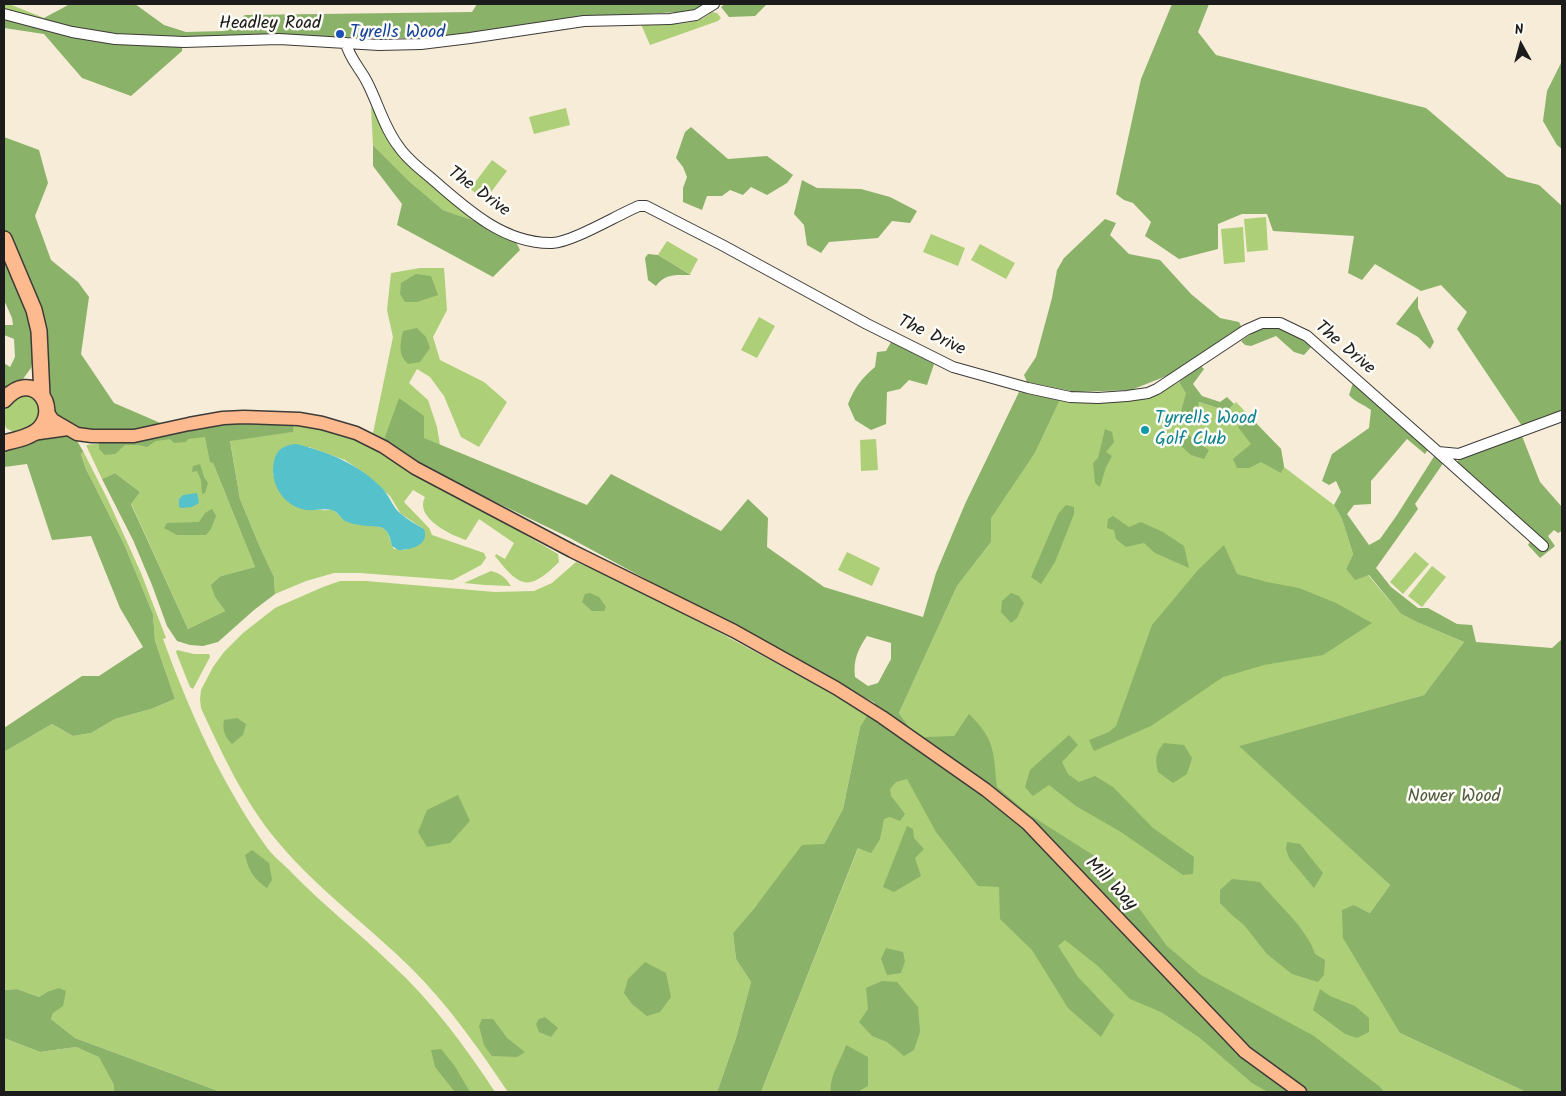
<!DOCTYPE html>
<html>
<head>
<meta charset="utf-8">
<style>
	body { margin:0 }
	#map { position:relative; width:1566px; height:1096px; overflow:hidden; background:#f6ecd8; font-family:Kalam,sans-serif }
	canvas { display:block }
	.frame { position:absolute; inset:0; border:5px solid #1c1c1c; pointer-events:none }
	.north { position:absolute; left:1496px; top:20px; width:50px; height:50px; -webkit-text-stroke:4px #fdfcf7; paint-order:stroke; rotate:353deg; font-size:14px; font-weight:700; line-height:20px; text-align:center; color:#1c1c1c }
	.north::after { content:''; display:block; margin:auto; width:18px; height:22px; background:#1c1c1c; clip-path:polygon(50% 0,100% 100%,50% 72%,0 100%) }
</style>
</head>
<body>
<div id="map">
<canvas width="1566" height="1096"></canvas>
<div class="frame"></div>
<div class="north">N</div>
</div>
<script>
const c = document.querySelector('canvas').getContext('2d');
c.lineJoin = 'round';
function paint(path, color) { c.fillStyle = color; c.fill(path, 'evenodd'); }
function stroke(path, color, width, dash) { c.strokeStyle = color; c.lineWidth = width; c.lineCap = dash ? 'butt' : 'round'; c.setLineDash(dash || []); c.stroke(path); }
function drawText(font, color, halo, rows, align = 'center') {
  c.font = font + ' Kalam,sans-serif'; c.lineWidth = 5; c.setLineDash([]); c.textBaseline = 'middle'; c.strokeStyle = halo; c.fillStyle = color; for (const [text, x, y, turn = 0] of rows) {
    c.save(); c.translate(x, y); c.rotate((+turn || 0) * Math.PI / 180); c.textAlign = isNaN(turn) ? turn : align; if (halo) c.strokeText(text, 0, 0); c.fillText(text, 0, 0); c.restore();
  }
}
const green = new Path2D(`
	M 4,4 L 9,4 L 44,18 L 43,21 L 4,8 Z
	M 712,12 L 717,13 L 721,18 L 718,21 L 650,45 L 640,22 C 663,23 693,29 712,12 Z
	M 371,107 C 384,118 383,137 395,150 C 419,177 451,195 475,221 L 443,210 L 410,182 L 373,145 Z
	M 566,108 L 570,125 L 534,134 L 529,117 Z
	M 492,160 L 507,171 L 485,200 L 470,189 Z
	M 1266,217 L 1268,250 L 1247,252 L 1244,219 Z
	M 1243,227 L 1245,262 L 1224,264 L 1221,229 Z
	M 931,234 L 965,248 L 958,266 L 923,252 Z
	M 667,241 L 698,259 L 690,274 L 658,255 Z
	M 980,244 L 1015,263 L 1006,279 L 971,260 Z
	M 420,268 L 444,268 L 447,310 L 433,337 L 440,360 L 484,382 L 507,402 L 479,447 L 461,437 L 444,396 L 430,377 L 417,369 L 409,383 L 428,400 L 437,427 L 440,445 L 423,438 L 399,399 L 384,439 L 373,433 L 393,337 L 387,310 L 391,273 Z
	M 759,317 L 775,326 L 757,358 L 741,350 Z
	M 1179,382 L 1192,400 L 1227,411 L 1236,402 L 1281,449 L 1284,467 L 1334,505 L 1342,519 L 1353,554 L 1346,569 L 1355,579 L 1368,575 L 1401,614 L 1419,623 L 1464,642 L 1424,695 L 1240,746 L 1390,885 L 1370,913 L 1354,905 L 1400,1033 L 1526,1092 L 761,1092 L 903,736 L 909,727 L 899,713 L 957,586 L 991,542 L 990,518 L 1035,453 L 1060,400 L 1090,402 L 1156,394 Z
	M 23,394 L 37,395 C 43,422 40,425 15,433 L 6,428 C 0,409 6,402 23,394 Z
	M 295,425 L 321,428 L 367,442 L 558,554 L 559,562 C 529,592 520,588 495,556 L 496,554 L 505,559 L 514,543 L 479,519 L 466,540 C 451,535 414,518 425,497 L 413,490 L 404,502 L 429,528 L 432,535 L 484,553 L 486,558 L 481,565 L 453,580 L 360,573 L 334,573 L 306,581 L 275,594 L 274,577 L 259,545 L 240,499 L 230,440 L 292,432 ZM 309,447 L 345,460 L 363,472 L 390,496 L 401,514 L 424,529 L 406,550 L 394,549 C 389,541 391,532 381,527 L 347,522 L 333,510 C 301,511 282,508 273,474 Z
	M 203,426 L 213,463 L 255,567 L 221,576 L 215,597 L 225,611 L 188,629 L 131,503 L 140,492 L 115,473 L 102,479 L 86,445 L 125,441 Z
	M 876,439 L 878,470 L 861,471 L 860,440 Z
	M 83,451 L 108,500 L 141,573 L 166,638 L 163,639 C 190,713 222,785 268,849 C 275,858 285,865 292,873 C 323,905 358,932 390,963 C 431,1000 465,1046 495,1092 L 221,1092 L 75,1038 L 51,1019 L 53,1013 L 47,992 L 39,997 L 17,989 L 4,990 L 4,752 L 52,724 L 73,736 L 91,733 L 115,719 L 151,709 L 175,699 L 155,641 L 153,614 L 124,544 L 86,469 L 81,453 Z
	M 847,552 L 880,568 L 872,586 L 838,570 Z
	M 1415,552 L 1429,564 L 1403,594 L 1390,582 Z
	M 576,562 C 621,581 664,604 707,626 C 761,655 815,683 868,715 L 860,727 L 843,809 L 824,844 L 756,906 L 733,933 L 736,959 L 751,982 L 736,1038 L 717,1092 L 508,1092 C 479,1049 449,1006 413,970 C 369,926 318,890 278,842 C 245,803 222,754 201,708 L 200,699 L 201,690 L 213,667 L 224,652 L 243,633 L 275,608 L 323,587 L 340,581 L 366,581 L 495,592 L 534,591 L 552,583 Z
	M 1432,566 L 1446,577 L 1422,607 L 1408,596 Z
	M 491,571 C 500,573 506,578 511,586 L 485,585 L 464,583 Z
	M 177,650 L 194,654 L 209,654 L 210,657 L 193,689 L 190,687 L 176,652 Z
	M 4,1038 L 40,1052 L 76,1047 L 100,1057 L 114,1085 L 114,1092 L 4,1092 Z`);
const forest = new Path2D(`
	M 70,4 L 135,4 L 164,25 L 186,32 L 225,31 L 245,15 L 472,12 L 477,4 L 705,4 L 694,11 L 580,18 L 478,33 L 410,38 L 278,36 L 183,38 L 182,51 L 131,96 L 82,78 L 44,34 L 4,28 L 4,18 L 42,28 L 44,18 Z
	M 725,4 L 767,4 L 755,16 L 729,17 L 721,7 Z
	M 1172,4 L 1209,4 L 1198,32 L 1216,55 L 1426,108 L 1507,177 L 1539,185 L 1562,206 L 1562,411 L 1522,426 L 1457,329 L 1467,312 L 1441,285 L 1421,291 L 1375,264 L 1362,280 L 1348,273 L 1354,236 L 1273,231 L 1267,214 L 1242,214 L 1218,224 L 1218,249 L 1179,259 L 1145,236 L 1151,222 L 1133,203 L 1124,200 L 1116,194 L 1141,79 Z
	M 1562,61 L 1562,149 L 1557,145 L 1543,121 L 1547,91 Z
	M 691,127 L 728,159 L 767,156 L 793,175 L 787,183 L 767,195 L 751,187 L 743,195 L 730,190 L 722,196 L 707,196 L 702,210 L 683,202 L 683,188 L 687,177 L 683,167 L 676,158 L 685,132 Z
	M 4,137 L 39,150 L 48,183 L 35,216 L 51,260 L 78,282 L 89,297 L 81,354 L 114,403 L 165,425 L 124,432 L 86,431 L 57,417 L 53,408 L 47,381 L 38,308 L 4,230 Z
	M 373,145 L 410,182 L 443,210 L 475,221 L 516,242 L 520,250 L 493,277 L 397,225 L 402,204 L 373,166 Z
	M 802,180 L 817,188 L 861,189 L 890,197 L 917,211 L 910,223 L 892,221 L 878,238 L 829,242 L 821,253 L 807,245 L 804,225 L 794,214 Z
	M 1105,219 L 1116,223 L 1110,235 L 1129,254 L 1160,260 L 1191,294 L 1220,318 L 1239,322 L 1242,328 L 1174,373 L 1131,390 L 1076,392 L 1027,382 L 1024,375 L 1036,357 L 1052,298 L 1057,270 L 1064,258 Z
	M 4,253 L 28,308 L 35,350 L 31,368 L 23,379 L 4,388 L 4,363 L 10,367 L 15,357 L 14,339 L 4,335 L 4,325 L 13,325 L 12,318 L 4,300 Z
	M 648,254 L 658,255 L 691,275 C 677,275 665,273 656,286 L 648,280 L 645,258 Z
	M 416,274 L 431,276 L 438,295 L 417,302 L 405,302 L 400,294 L 401,283 Z
	M 1418,296 L 1418,308 L 1434,342 L 1430,349 L 1418,337 L 1396,324 Z
	M 1263,326 L 1280,327 L 1312,346 L 1304,355 L 1294,352 L 1276,336 L 1251,346 L 1245,345 L 1241,341 Z
	M 417,328 L 426,337 L 430,348 L 420,362 L 408,364 C 398,355 400,344 403,331 Z
	M 891,342 L 934,364 L 927,385 L 909,380 L 900,389 L 887,392 L 886,424 L 871,430 L 855,420 L 848,404 C 855,387 861,379 875,367 L 877,352 L 886,351 Z
	M 1200,365 L 1204,369 L 1193,384 L 1202,396 L 1220,402 L 1227,397 L 1234,404 L 1227,411 L 1199,402 L 1196,414 L 1190,418 L 1181,412 L 1186,393 L 1179,382 Z
	M 1353,383 L 1429,448 L 1425,454 L 1407,439 L 1371,481 L 1371,504 L 1354,505 L 1347,514 L 1369,545 L 1380,539 L 1397,515 L 1435,455 L 1444,462 L 1415,504 L 1418,509 L 1376,568 L 1391,587 L 1418,608 L 1428,608 L 1457,624 L 1472,625 L 1476,642 L 1552,648 L 1562,639 L 1562,1092 L 1526,1092 L 1400,1033 L 1343,938 L 1342,910 L 1354,905 L 1370,913 L 1390,885 L 1239,746 L 1424,695 L 1464,642 L 1419,623 L 1401,614 L 1369,575 L 1355,580 L 1346,569 L 1353,554 L 1342,519 L 1334,505 L 1341,492 L 1336,481 L 1329,485 L 1322,481 L 1332,454 L 1369,428 L 1371,410 C 1363,404 1355,402 1349,395 Z
	M 1019,392 L 1060,400 L 1035,453 L 991,518 L 991,542 L 957,586 L 899,713 L 909,727 L 903,736 L 914,744 L 926,737 L 954,736 L 969,714 C 996,740 993,752 997,787 L 1030,815 L 1093,855 L 1127,892 L 1167,946 L 1201,975 L 1314,1036 L 1380,1087 L 1384,1092 L 1268,1092 L 1252,1083 L 1200,1038 L 1161,1012 L 1130,999 L 1098,966 L 1065,940 L 1058,946 L 1078,977 L 1114,1015 L 1101,1037 L 1068,1008 L 1032,950 L 1000,919 L 999,887 L 978,886 L 936,832 L 907,779 L 896,782 L 890,789 L 891,796 L 905,814 L 900,821 L 890,817 L 884,819 L 880,839 L 871,853 L 858,848 L 761,1092 L 717,1092 L 736,1038 L 751,982 L 736,959 L 733,933 L 756,906 L 802,845 L 824,844 L 843,809 L 860,727 L 875,703 L 568,537 L 427,469 L 384,439 L 399,398 L 424,416 L 424,438 L 587,505 L 611,474 L 721,531 L 748,499 L 768,518 L 767,547 L 824,587 L 923,617 L 936,573 L 965,504 ZM 867,636 L 891,643 L 891,659 L 878,683 L 868,686 L 855,677 C 853,660 858,649 867,636 Z
	M 1248,415 L 1281,449 L 1284,467 L 1281,473 L 1261,462 L 1249,468 L 1237,468 L 1233,459 L 1251,444 L 1238,427 Z
	M 245,421 L 294,425 L 293,432 L 230,441 L 240,499 L 259,545 L 274,577 L 275,594 L 254,610 L 218,642 L 203,646 L 190,645 L 177,641 L 167,626 L 152,585 L 133,540 L 102,479 L 115,473 L 140,492 L 131,504 L 188,629 L 225,611 L 215,597 L 211,585 L 221,576 L 255,567 L 213,463 L 210,462 L 205,437 L 188,439 L 186,442 L 174,443 L 170,439 L 156,441 L 147,447 L 139,445 L 125,445 L 115,454 L 105,455 L 99,449 L 99,442 L 125,441 L 203,426 Z
	M 1105,429 L 1112,432 L 1114,442 L 1106,452 L 1112,456 L 1106,467 L 1100,487 L 1095,483 L 1093,463 L 1098,458 Z
	M 1180,429 L 1209,450 L 1204,459 L 1191,455 L 1174,440 Z
	M 62,433 L 76,439 L 83,451 L 81,454 L 86,469 L 124,544 L 153,614 L 155,641 L 175,699 L 151,709 L 115,719 L 91,733 L 73,736 L 52,724 L 4,752 L 4,728 L 82,676 L 99,676 L 143,647 L 120,608 L 91,536 L 52,540 L 27,464 L 4,467 L 4,450 Z
	M 1522,436 L 1540,482 L 1562,507 L 1562,531 L 1558,533 L 1554,530 L 1548,536 L 1555,546 L 1540,558 L 1528,545 L 1535,534 L 1456,463 L 1462,456 Z
	M 200,464 L 204,477 L 208,483 L 205,493 L 202,494 L 201,480 L 197,471 L 192,472 L 193,466 Z
	M 1066,505 L 1074,507 L 1074,514 L 1055,562 L 1041,584 L 1031,577 L 1058,514 Z
	M 212,509 L 216,516 L 211,529 L 206,535 L 177,535 L 164,528 L 167,523 L 199,522 L 205,513 Z
	M 1113,516 L 1129,527 L 1141,522 L 1163,532 L 1184,546 L 1189,568 L 1155,553 L 1144,543 L 1126,547 L 1116,539 L 1114,530 L 1107,528 L 1108,519 Z
	M 1224,545 L 1237,574 L 1267,582 L 1299,588 L 1336,603 L 1372,623 L 1323,655 L 1264,665 L 1223,677 L 1151,726 L 1094,751 L 1089,740 L 1109,732 L 1116,726 L 1152,625 L 1198,570 Z
	M 590,593 L 599,597 L 606,607 L 604,611 L 592,611 L 582,602 L 585,594 Z
	M 1011,593 L 1019,596 L 1024,603 L 1017,618 L 1011,623 L 1001,612 L 1002,601 Z
	M 237,718 L 246,724 L 243,735 L 232,744 C 225,737 222,730 224,720 Z
	M 1069,735 L 1078,745 L 1062,762 L 1068,774 L 1079,782 L 1095,776 L 1113,787 L 1153,828 L 1194,857 L 1193,874 L 1183,875 L 1121,832 L 1076,806 L 1049,785 L 1033,796 L 1025,787 L 1030,770 Z
	M 1164,743 L 1184,745 L 1192,758 L 1187,774 L 1173,783 L 1158,772 C 1155,760 1155,753 1164,743 Z
	M 458,795 L 470,821 L 450,843 L 427,847 L 418,832 L 427,810 Z
	M 907,826 L 913,829 L 914,838 L 924,849 L 915,858 L 921,876 L 894,892 L 883,887 Z
	M 1287,842 L 1300,844 L 1323,873 L 1314,888 L 1289,858 L 1286,849 Z
	M 252,850 L 269,863 L 272,880 L 267,888 C 253,878 249,871 245,855 Z
	M 1232,879 L 1260,882 C 1277,904 1307,928 1315,954 L 1325,960 L 1324,975 L 1318,982 L 1292,974 L 1267,954 L 1244,925 L 1232,915 L 1220,903 L 1220,890 Z
	M 886,948 L 903,952 L 905,961 L 901,973 L 887,975 L 881,959 Z
	M 645,962 L 666,973 L 671,997 L 660,1012 L 647,1016 L 632,1004 L 624,993 L 628,979 Z
	M 882,981 L 897,982 L 918,1007 L 920,1032 L 914,1050 L 904,1056 L 887,1042 L 872,1036 L 859,1022 L 868,1009 L 866,988 Z
	M 59,988 L 66,991 L 63,1006 L 53,1013 L 51,1019 L 75,1038 L 221,1092 L 114,1092 L 114,1085 L 99,1057 L 76,1047 L 40,1052 L 4,1038 L 4,990 L 17,989 L 39,997 L 47,992 Z
	M 1320,989 L 1330,996 L 1355,1006 L 1369,1018 L 1369,1032 L 1357,1038 L 1345,1034 L 1313,1010 Z
	M 545,1017 L 558,1028 L 551,1037 L 539,1032 L 536,1024 L 539,1019 Z
	M 482,1019 L 493,1019 L 507,1038 L 525,1052 L 517,1057 L 492,1056 L 484,1045 L 479,1026 Z
	M 846,1045 L 868,1057 L 868,1086 L 857,1092 L 831,1092 C 829,1076 841,1061 846,1045 Z
	M 441,1049 L 454,1065 L 470,1092 L 455,1092 L 435,1067 L 431,1050 Z`);
const water = new Path2D(`
	M 296,444 C 329,452 359,464 383,489 C 390,497 393,508 401,514 C 408,520 416,524 424,529 C 430,545 411,550 398,550 L 392,546 C 390,538 389,531 381,527 C 371,526 357,526 347,522 C 341,520 339,512 332,510 C 324,508 314,511 306,510 C 283,506 269,483 274,461 C 277,449 284,445 296,444 Z
	M 197,493 L 199,503 L 192,507 L 182,508 L 179,507 L 179,499 L 183,495 Z`);
const minor = new Path2D(`
	M 4,14 L 72,32 L 115,39 L 184,42 L 279,39 L 379,45 L 421,44 L 470,38 L 584,21 L 670,19 L 696,15 L 714,4
	M 346,43 C 349,58 360,68 367,82 C 378,103 384,128 399,147 C 407,159 420,169 431,178 C 465,208 504,244 552,243 C 573,242 617,215 639,206 L 646,206 L 722,245 L 867,324 L 953,367 L 1028,388 L 1070,397 L 1098,398 L 1127,396 L 1148,393 L 1157,389 L 1246,330 L 1262,323 L 1280,323 L 1307,336 L 1438,452 L 1459,454 L 1562,416
	M 1438,452 L 1543,546`);
const major = new Path2D(`
	M 46,410 L 53,420 L 77,434 L 92,436 L 134,436 L 189,424 L 223,418 L 244,417 L 299,419 L 322,423 L 356,433 L 384,447 L 415,468 L 572,551 L 734,631 L 836,688 L 882,717 L 986,790 L 1028,824 L 1245,1052 L 1300,1092
	M 32,434 L 68,429`);
const highway = new Path2D(`
	M 4,239 L 34,310 L 39,331 L 42,396
	M 4,400 C 32,368 60,406 40,428 C 32,437 15,440 4,443`);
const markers = [
	[340,34,5,"#1a4fb4"],
	[1145,430,5,"#0f9aa8"]
];
const streetNames = [
	["Headley Road",270,25],
	["The Drive",478,193,36],
	["The Drive",931,337,25],
	["The Drive",1344,349,40],
	["Mill Way",1110,885,46]
];
const transitNames = [
	["Tyrells Wood",350,34]
];
const cultureNames = [
	["Tyrrells Wood",1155,420],
	["Golf Club",1155,441]
];
const parkNames = [
	["Nower Wood",1454,798]
];
paint(green, '#adcf77');
paint(forest, '#8ab268');
paint(water, '#54c1cb');
stroke(minor, '#3d3b38', 12);
stroke(major, '#3d3b38', 15);
stroke(highway, '#3d3b38', 18);
stroke(minor, '#fff', 10);
stroke(major, '#fcba8e', 12);
stroke(highway, '#fcba8e', 15);
for (const [x, y, r, color] of markers) { const dot = new Path2D(); dot.arc(x, y, r, 0, 2 * Math.PI); c.fillStyle = color; c.fill(dot); stroke(dot, '#fdfcf7', 2); }
drawText('18px', '#1c1c1c', '#fdfcf7', streetNames);
drawText('18px', '#164399', '#fdfcf7', transitNames, 'left');
drawText('18px', '#0d838f', '#fdfcf7', cultureNames, 'left');
drawText('18px', '#4f5b3c', '#fdfcf7', parkNames);
</script>
</body>
</html>
